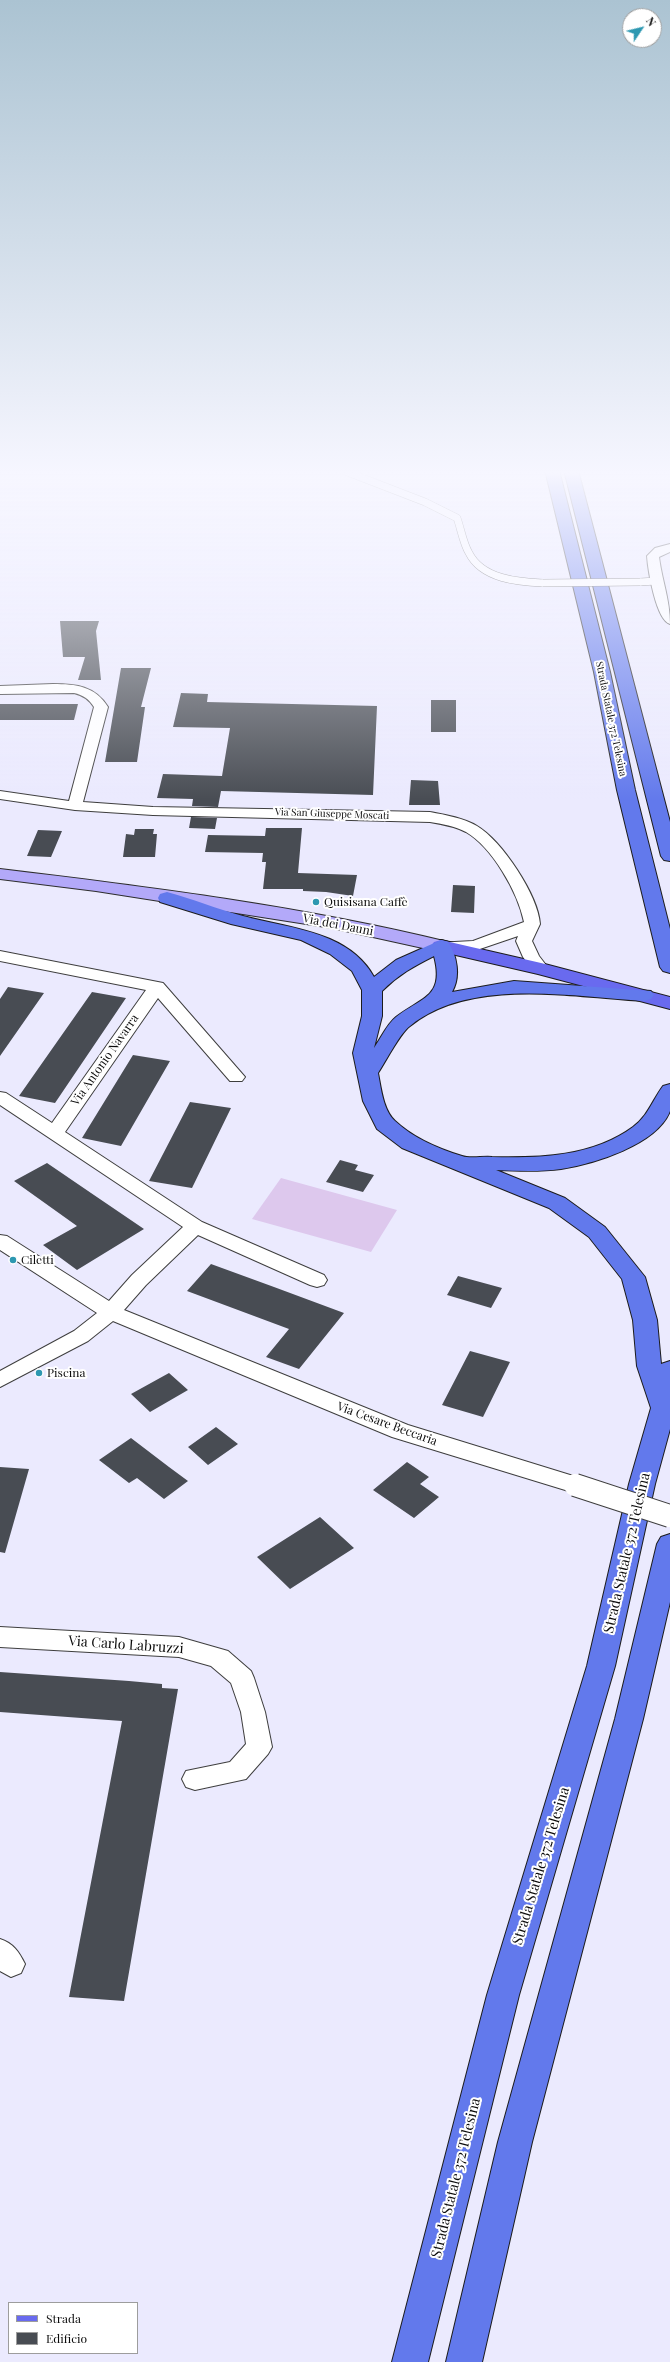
<!DOCTYPE html>
<html>
<head>
<meta charset="utf-8">
<style>
	body { margin:0 }
	#map { position:relative; width:670px; height:2362px; overflow:hidden; background:#ebeafe; font-family:"Playfair Display",serif }
	canvas { display:block }
	.legend { position:absolute; left:8px; top:2302px; width:130px; height:52px; box-sizing:border-box; background:#fff; border:1px solid #9d9d9d; margin:0; padding:5px 7px; list-style:none; font-size:12px; color:#0b0b0b }
	.legend li { display:flex; align-items:center; gap:8px; height:20px }
	.legend b { width:20px; border:1px solid #9d9d9d }
	.north { position:absolute; left:622px; top:8px; width:40px; height:40px; box-sizing:border-box; background:#fff; border:1px solid #9d9d9d; border-radius:50%; rotate:55deg; font-size:11px; font-weight:700; line-height:16px; text-align:center; color:#0b0b0b }
	.north::after { content:''; display:block; margin:auto; width:14px; height:18px; background:#2d98b1; clip-path:polygon(50% 0,100% 100%,50% 72%,0 100%) }
</style>
</head>
<body>
<div id="map">
<canvas width="670" height="2362"></canvas>
<ul class="legend">
<li><b style="height:5px;background:#696aef"></b>Strada</li>
<li><b style="height:11px;background:#484c53"></b>Edificio</li>
</ul>
<div class="north">N</div>
</div>
<script>
const c = document.querySelector('canvas').getContext('2d');
c.lineJoin = 'round';
function paint(path, color) { c.fillStyle = color; c.fill(path, 'evenodd'); }
function stroke(path, color, width, dash) { c.strokeStyle = color; c.lineWidth = width; c.lineCap = dash ? 'butt' : 'round'; c.setLineDash(dash || []); c.stroke(path); }
function drawText(font, color, halo, rows, align = 'center') {
  c.font = font + ' "Playfair Display",serif'; c.lineWidth = 4; c.setLineDash([]); c.textBaseline = 'middle'; c.strokeStyle = halo; c.fillStyle = color; for (const [text, x, y, turn = 0] of rows) {
    c.save(); c.translate(x, y); c.rotate((+turn || 0) * Math.PI / 180); c.textAlign = isNaN(turn) ? turn : align; if (halo) c.strokeText(text, 0, 0); c.fillText(text, 0, 0); c.restore();
  }
}
const pitch = new Path2D(`
	M 281,1178 L 397,1210 L 371,1252 L 252,1219 Z`);
const building = new Path2D(`
	M 60,621 L 99,621 L 96,631 L 101,680 L 78,680 L 85,657 L 63,657 Z
	M 121,668 L 151,668 L 141,707 L 145,707 L 137,762 L 105,762 Z
	M 181,693 L 208,694 L 207,702 L 377,706 L 373,795 L 221,791 L 218,807 L 192,806 L 193,799 L 157,798 L 163,774 L 222,776 L 230,728 L 173,727 Z
	M 431,700 L 456,700 L 456,732 L 431,732 Z
	M 0,704 L 78,704 L 74,720 L 0,720 Z
	M 411,780 L 438,781 L 440,805 L 409,805 Z
	M 191,817 L 217,818 L 215,829 L 189,828 Z
	M 266,828 L 302,828 L 298,873 L 357,875 L 353,896 L 326,892 L 303,891 L 303,889 L 263,889 L 266,862 L 262,862 L 263,853 L 205,852 L 208,835 L 265,836 Z
	M 135,829 L 154,829 L 153,834 L 157,834 L 155,857 L 123,857 L 126,834 L 134,835 Z
	M 38,830 L 62,831 L 51,857 L 27,856 Z
	M 453,885 L 475,886 L 474,913 L 451,912 Z
	M 8,987 L 44,993 L 0,1056 L 0,999 Z
	M 92,992 L 126,998 L 55,1103 L 19,1096 Z
	M 133,1055 L 170,1061 L 121,1146 L 82,1138 Z
	M 190,1102 L 231,1108 L 192,1188 L 149,1181 Z
	M 340,1160 L 358,1165 L 355,1170 L 374,1175 L 363,1192 L 326,1182 Z
	M 47,1163 L 91,1193 L 144,1229 L 77,1270 L 43,1245 L 77,1226 L 14,1181 Z
	M 211,1264 L 274,1287 L 344,1313 L 299,1369 L 266,1357 L 289,1329 L 187,1291 Z
	M 458,1276 L 502,1288 L 491,1308 L 447,1295 Z
	M 470,1351 L 510,1362 L 483,1417 L 442,1405 Z
	M 169,1373 L 188,1390 L 150,1412 L 131,1394 Z
	M 216,1427 L 238,1444 L 208,1465 L 188,1447 Z
	M 131,1438 L 169,1467 L 188,1481 L 164,1499 L 137,1478 L 129,1483 L 99,1460 Z
	M 407,1462 L 429,1477 L 420,1484 L 439,1497 L 414,1518 L 373,1490 Z
	M 0,1467 L 29,1469 L 5,1553 L 0,1552 Z
	M 320,1517 L 354,1548 L 290,1589 L 257,1557 Z
	M 0,1672 L 129,1681 L 162,1684 L 162,1688 L 178,1689 L 124,2001 L 69,1997 L 122,1721 L 0,1712 Z`);
const service = new Path2D(`
	M 342,470 L 425,502 L 457,518 C 461,529 463,543 469,553 C 482,579 518,582 543,583
	M 640,582 L 656,581`);
const minor = new Path2D(`
	M 670,544 L 670,552 L 659,557 C 662,581 670,599 670,624 C 656,620 648,570 647,556 L 655,548 Z
	M 53,684 C 76,684 95,686 108,707 L 83,802 L 153,807 L 430,812 C 446,815 463,818 477,826 C 502,841 538,895 540,924 L 532,941 L 539,956 L 549,969 L 547,973 L 535,973 L 523,957 L 516,941 L 518,936 L 474,951 L 436,949 L 434,946 L 436,943 L 473,941 L 524,922 C 518,892 492,847 466,832 C 455,826 442,824 430,822 L 153,815 L 75,810 L 0,799 L 0,791 L 69,801 L 94,707 C 89,699 83,695 74,693 L 0,694 L 0,686 Z
	M 0,951 L 163,983 L 245,1077 L 242,1081 L 230,1081 L 158,998 L 65,1132 L 202,1222 L 324,1275 L 327,1280 L 324,1285 L 317,1287 L 310,1285 L 198,1235 L 146,1285 L 124,1310 L 408,1425 L 583,1479 L 586,1485 L 583,1491 L 575,1493 L 392,1437 L 113,1321 L 88,1341 L 0,1387 L 0,1371 L 74,1331 L 97,1313 L 0,1250 L 0,1235 L 7,1236 L 109,1301 L 132,1275 L 183,1227 L 0,1105 L 0,1092 L 6,1093 L 52,1123 L 146,990 L 0,961 Z
	M 0,1627 L 179,1637 L 228,1651 L 251,1671 L 254,1678 L 265,1712 L 272,1747 L 268,1754 L 246,1779 L 195,1790 L 186,1787 L 182,1779 L 186,1771 L 230,1762 L 246,1744 L 241,1712 L 231,1683 L 211,1666 L 179,1657 L 0,1647 Z
	M 0,1939 C 13,1943 19,1952 25,1964 L 21,1973 L 11,1977 L 0,1971 Z`);
const secondary = new Path2D(`
	M 0,869 C 150,887 301,906 448,942 L 451,946 L 448,950 L 441,952 L 332,928 L 96,891 L 0,879 Z`);
const primary = new Path2D(`
	M 441,940 L 541,963 L 670,997 L 670,1009 L 538,974 L 434,950 L 431,946 L 434,942 Z`);
const trunk = new Path2D(`
	M 545,470 L 559,470 L 610,672 L 635,790 L 670,929 L 670,973 L 663,971 L 660,967 L 617,790 L 594,672 Z
	M 564,470 L 578,470 L 670,822 L 670,861 L 664,860 L 661,856 Z
	M 167,892 C 193,899 217,909 243,916 C 288,928 349,931 374,977 L 396,960 L 441,940 L 448,942 C 457,955 461,977 452,992 L 514,981 L 651,991 L 654,995 L 651,999 L 644,1001 C 573,997 470,977 410,1026 C 400,1033 386,1061 378,1073 C 381,1088 383,1110 395,1121 C 413,1138 439,1149 462,1156 C 470,1159 483,1156 492,1157 C 540,1158 592,1157 633,1127 C 648,1116 652,1101 663,1086 L 670,1084 C 670,1092 670,1104 670,1111 C 657,1145 593,1164 561,1169 C 540,1172 518,1171 496,1170 L 565,1198 L 605,1227 L 645,1277 L 657,1320 L 661,1364 L 670,1361 L 670,1429 L 655,1484 L 615,1666 L 519,1995 L 428,2362 L 392,2362 L 487,1995 L 587,1666 L 629,1484 L 651,1408 L 637,1366 L 633,1320 L 622,1279 L 589,1237 L 549,1208 L 402,1148 L 377,1129 L 363,1101 L 353,1053 L 362,1016 L 362,990 L 352,971 L 330,954 L 301,940 L 231,924 L 160,902 L 158,898 L 160,894 ZM 434,956 C 445,997 422,997 396,1017 C 387,1024 381,1038 374,1048 L 382,1016 L 382,991 C 398,975 414,966 434,956 Z
	M 670,1534 L 670,1602 L 643,1719 L 532,2142 L 482,2362 L 446,2362 L 498,2142 L 615,1719 L 657,1544 L 661,1537 Z`);
const serviceBridge = new Path2D(`
	M 543,583 L 640,582`);
const minorBridge = new Path2D(`
	M 575,1485 L 670,1516`);
const markers = [
	[316,902,4,"#2d98b1"],
	[13,1260,4,"#2d98b1"],
	[39,1373,4,"#2d98b1"]
];
const farStreetnames = [
	["Strada Statale 372 Telesina",611,719,78],
	["Via San Giuseppe Moscati",332,814,2]
];
const poiNames = [
	["Quisisana Caffè",324,902],
	["Ciletti",21,1260],
	["Piscina",47,1373]
];
const streetNames = [
	["Via dei Dauni",338,925,11],
	["Via Antonio Navarra",105,1060,-55],
	["Via Cesare Beccaria",387,1424,20]
];
const nearStreetnames = [
	["Strada Statale 372 Telesina",627,1553,-77],
	["Via Carlo Labruzzi",126,1645,4],
	["Strada Statale 372 Telesina",541,1866,-73],
	["Strada Statale 372 Telesina",456,2178,-76]
];
paint(pitch, '#ddc8ed');
paint(building, '#484c53');
stroke(service, '#3e3e3e', 8);
stroke(minor, '#3e3e3e', 2);
stroke(secondary, '#2d2d2d', 2);
stroke(primary, '#1c1c1c', 2);
stroke(trunk, '#1c1c1c', 2);
stroke(service, '#fff', 7);
paint(minor, '#fff');
paint(secondary, '#b3a9f9');
paint(primary, '#696aef');
paint(trunk, '#6279ec');
stroke(serviceBridge, '#3e3e3e', 8, []);
stroke(minorBridge, '#3e3e3e', 24, []);
stroke(serviceBridge, '#fff', 7);
stroke(minorBridge, '#fff', 22);
const sky = c.createLinearGradient(0, 0, 0, 801);
sky.addColorStop(0, '#abc3d2');
sky.addColorStop(0.59, '#f6f6ff');
sky.addColorStop(1, '#f6f6ff00');
c.fillStyle = sky;
c.fillRect(0, 0, 670, 801);
for (const [x, y, r, color] of markers) { const dot = new Path2D(); dot.arc(x, y, r, 0, 2 * Math.PI); c.fillStyle = color; c.fill(dot); stroke(dot, '#fff', 1.5); }
drawText('10px', '#0b0b0b', '#fff', farStreetnames);
drawText('12px', '#0b0b0b', '#fff', poiNames, 'left');
drawText('12px', '#0b0b0b', '#fff', streetNames);
drawText('14px', '#0b0b0b', '#fff', nearStreetnames);
</script>
</body>
</html>
